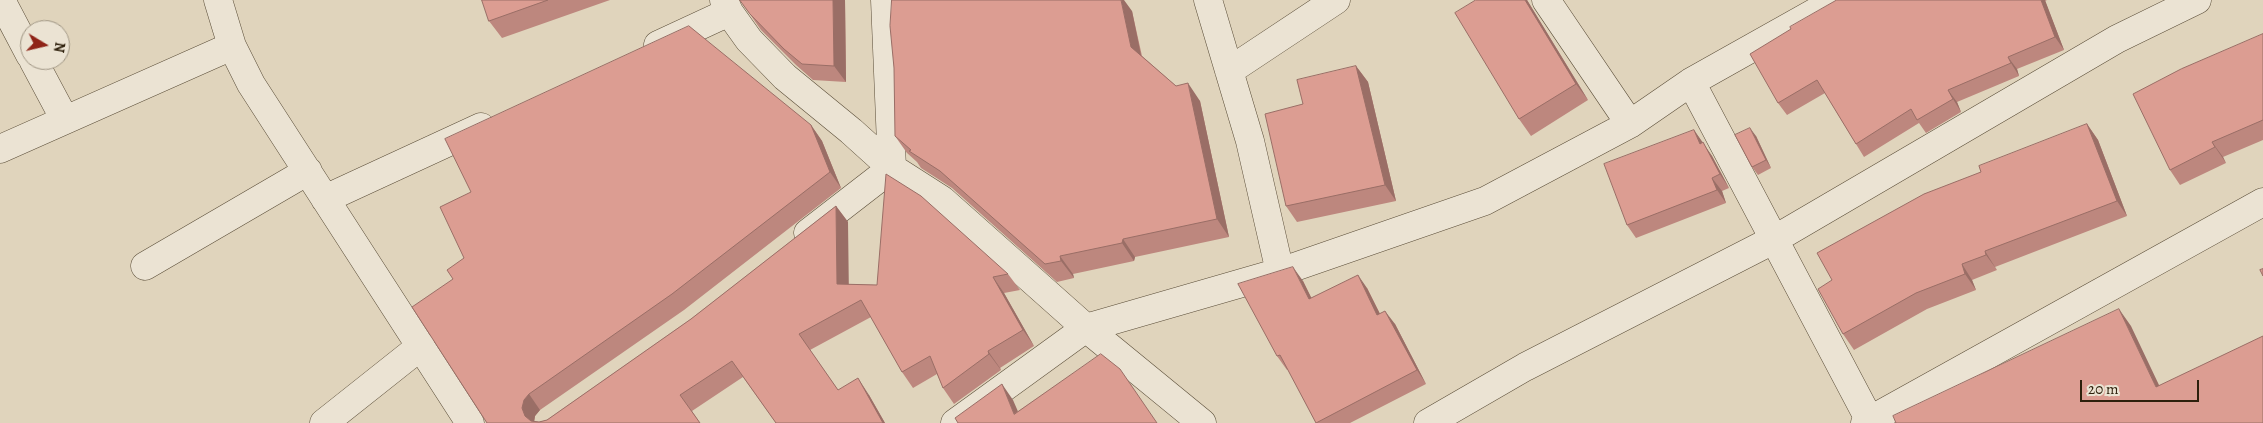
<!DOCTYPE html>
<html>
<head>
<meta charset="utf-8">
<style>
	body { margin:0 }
	#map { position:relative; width:2263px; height:423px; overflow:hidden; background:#e0d4bc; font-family:Alegreya,serif }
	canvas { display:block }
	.north { position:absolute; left:20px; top:20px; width:50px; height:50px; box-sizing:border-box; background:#ebe3d3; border:1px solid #9f9583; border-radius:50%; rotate:99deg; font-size:14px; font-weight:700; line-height:20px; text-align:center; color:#2e200c }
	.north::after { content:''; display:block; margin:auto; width:18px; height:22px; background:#8f2418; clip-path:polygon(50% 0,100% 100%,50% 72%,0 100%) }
	.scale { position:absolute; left:2080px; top:380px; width:119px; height:22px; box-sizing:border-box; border:2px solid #2e200c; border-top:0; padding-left:6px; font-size:15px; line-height:18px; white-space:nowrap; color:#2e200c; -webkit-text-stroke:4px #ebe3d3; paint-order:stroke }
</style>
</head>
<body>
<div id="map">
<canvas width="2263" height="423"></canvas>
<div class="north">N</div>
<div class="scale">20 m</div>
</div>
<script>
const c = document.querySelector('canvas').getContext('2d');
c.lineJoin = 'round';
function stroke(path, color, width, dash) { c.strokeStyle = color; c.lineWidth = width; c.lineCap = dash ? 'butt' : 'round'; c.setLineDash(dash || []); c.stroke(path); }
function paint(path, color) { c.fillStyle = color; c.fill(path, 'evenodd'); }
const minor = new Path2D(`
	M 1,0 L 30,55
	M 218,0 L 232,46 L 251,84 L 470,423
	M 724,0 L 729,12 L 749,40 L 785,77 L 851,131 L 892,168 L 942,200 L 1086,328 L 1202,423
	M 1208,0 L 1250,141 L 1280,272
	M 1546,0 L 1630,124
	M 658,45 L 729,12
	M 33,60 L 65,120
	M 1229,71 L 1336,0
	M 1691,82 L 1870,421
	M 0,149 L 232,46
	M 325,199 L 481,127
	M 808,233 L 892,168 L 885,0
	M 145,266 L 308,171
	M 324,423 L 421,346
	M 955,423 L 1086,328 L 1280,272 L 1485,201 L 1630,124 L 1691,82 L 1837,0
	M 1428,423 L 1525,367 L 1775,239 L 2117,39 L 2197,0
	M 1865,423 L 2263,202`);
const wall = new Path2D(`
	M 482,0 L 610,0 L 502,38 L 489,21 Z
	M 740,0 L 845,0 L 846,82 L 813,80 L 796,65 L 761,30 Z
	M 1476,0 L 1527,0 L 1588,100 L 1531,136 L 1519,119 Z
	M 1837,0 L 2047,0 L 2045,1 L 2064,50 L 2017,69 L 2019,76 L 1957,102 L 1961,112 L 1926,133 L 1919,123 L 1864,157 L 1856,144 L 1825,93 L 1787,115 L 1778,103 L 1791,29 Z
	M 1132,11 L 1142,56 L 1176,86 L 1200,101 L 1229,237 L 1135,257 L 1134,261 L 1073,274 L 1074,278 L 1057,282 L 952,188 L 921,168 L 917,162 L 907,153 L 895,136 Z
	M 2263,34 L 2263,140 L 2223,157 L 2226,163 L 2180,185 L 2170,170 Z
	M 1356,66 L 1368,82 L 1396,201 L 1297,222 L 1286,206 L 1303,104 Z
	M 2087,124 L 2098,140 L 2127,216 L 1995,267 L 1997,270 L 1972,280 L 1976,290 L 1927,309 L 1854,350 L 1843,334 L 1832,280 L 1981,172 Z
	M 811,125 L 822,141 L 841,188 L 684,310 L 540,410 L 535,416 L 534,421 L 539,422 L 547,420 L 691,319 L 836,206 L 848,222 L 848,284 L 877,285 L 1008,274 L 1020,290 L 1004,293 L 1034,346 L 1000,368 L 1001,370 L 954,404 L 943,388 L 937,374 L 913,388 L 902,372 L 871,317 L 810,350 L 838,390 L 869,395 L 885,423 L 776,423 L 743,377 L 692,411 L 700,423 L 487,423 L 453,279 L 464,258 L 471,192 Z
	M 1694,130 L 1712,156 L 1729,188 L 1722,191 L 1726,203 L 1636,238 L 1627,225 Z
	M 1756,136 L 1771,168 L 1758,175 L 1752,167 Z
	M 1303,281 L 1311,298 L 1367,288 L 1380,314 L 1395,324 L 1426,384 L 1350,423 L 1316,423 L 1288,369 L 1287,370 L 1277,356 Z`);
const shadedWall = new Path2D(`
	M 833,0 L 845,0 L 846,82 L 834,66 Z
	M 1121,0 L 1124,0 L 1132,11 L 1143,65 L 1131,47 Z
	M 1525,0 L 1527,0 L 1588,100 L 1576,84 Z
	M 2041,0 L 2045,0 L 2064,50 L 2055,37 Z
	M 2008,57 L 2017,69 L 2019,76 L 2011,63 Z
	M 1356,66 L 1368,82 L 1396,201 L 1385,185 Z
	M 1188,83 L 1200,101 L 1229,237 L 1217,219 Z
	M 1948,90 L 1957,102 L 1961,112 L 1953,99 Z
	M 2087,124 L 2098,140 L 2127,216 L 2117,201 Z
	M 811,125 L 822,141 L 841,188 L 830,172 Z
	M 1750,128 L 1756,136 L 1771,168 L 1766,160 Z
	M 1694,130 L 1712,156 L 1729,188 L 1700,144 Z
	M 2212,142 L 2223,157 L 2226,163 L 2215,147 Z
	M 1712,178 L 1722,191 L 1726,203 L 1717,190 Z
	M 836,206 L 848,222 L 849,300 L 837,284 Z
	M 1123,239 L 1135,257 L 1134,261 L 1122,243 Z
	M 1985,251 L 1995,267 L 1997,270 L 1986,255 Z
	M 1060,256 L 1073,274 L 1074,278 L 1061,261 Z
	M 1962,264 L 1972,280 L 1976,290 L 1965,274 Z
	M 1293,267 L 1303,281 L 1319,313 L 1309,299 Z
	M 1358,275 L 1367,288 L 1387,328 L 1377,315 Z
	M 993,277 L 1004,293 L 1034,346 L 1023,330 Z
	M 2119,309 L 2131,326 L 2168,404 L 2156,387 Z
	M 1385,311 L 1395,324 L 1426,384 L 1417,370 Z
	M 988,351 L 1000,368 L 1001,370 L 989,354 Z
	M 858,378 L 869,395 L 885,423 L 883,423 Z
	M 1002,384 L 1013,400 L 1023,423 L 1014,414 Z
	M 529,394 L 540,410 L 535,416 L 534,423 L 525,416 L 522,408 L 524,400 Z`);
const building = new Path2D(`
	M 482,0 L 548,0 L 489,21 Z
	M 740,0 L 833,0 L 834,66 L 802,64 L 784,49 L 750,14 Z
	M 892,0 L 1121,0 L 1131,47 L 1176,86 L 1188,83 L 1217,219 L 1123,239 L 1122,243 L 1060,256 L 1061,261 L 1045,264 L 940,171 L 909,151 L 911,150 L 895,136 L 894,68 L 890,26 Z
	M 1476,0 L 1525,0 L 1576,84 L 1519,119 L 1455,13 Z
	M 1837,0 L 2041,0 L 2055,37 L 2008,57 L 2011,63 L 1948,90 L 1953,99 L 1917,120 L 1911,109 L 1856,144 L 1817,80 L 1778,103 L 1750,54 L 1791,29 L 1790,27 Z
	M 689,26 L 811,125 L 830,172 L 672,294 L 529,394 L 524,400 L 522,408 L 525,416 L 531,421 L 539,422 L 547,420 L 691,319 L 836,206 L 837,284 L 877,285 L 886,174 L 921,196 L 1008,274 L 993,277 L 1023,330 L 988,351 L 989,354 L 943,388 L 930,356 L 902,372 L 861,300 L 799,334 L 838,390 L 858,378 L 883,423 L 776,423 L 732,361 L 680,395 L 700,423 L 487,423 L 412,307 L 453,279 L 447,270 L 464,258 L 440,207 L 471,192 L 445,139 Z
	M 2263,34 L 2263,120 L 2212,142 L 2215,147 L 2170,170 L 2133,94 L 2181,69 Z
	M 1356,66 L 1385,185 L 1286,206 L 1265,114 L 1303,104 L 1297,80 Z
	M 2087,124 L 2117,201 L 1985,251 L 1986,255 L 1962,264 L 1965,274 L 1916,293 L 1843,334 L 1818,289 L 1832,280 L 1817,253 L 1924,194 L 1981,172 L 1979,166 Z
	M 1750,128 L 1766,160 L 1752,167 L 1735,135 Z
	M 1694,130 L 1700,144 L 1703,142 L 1720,174 L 1712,178 L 1717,190 L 1627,225 L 1604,164 Z
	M 1293,267 L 1309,299 L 1358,275 L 1377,315 L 1385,311 L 1417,370 L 1316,423 L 1280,355 L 1277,356 L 1238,284 Z
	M 2263,269 L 2263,276 L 2260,270 Z
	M 2119,309 L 2156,387 L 2263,336 L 2263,423 L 1896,423 L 1893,416 Z
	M 1101,354 L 1120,369 L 1157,423 L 958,423 L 955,418 L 1002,384 L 1014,414 Z`);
stroke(minor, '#5a4d38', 29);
stroke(minor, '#ebe3d3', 28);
paint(wall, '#bd877e');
paint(shadedWall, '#9a6e66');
paint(building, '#dc9d92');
stroke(building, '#9a6e66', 1);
</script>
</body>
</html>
